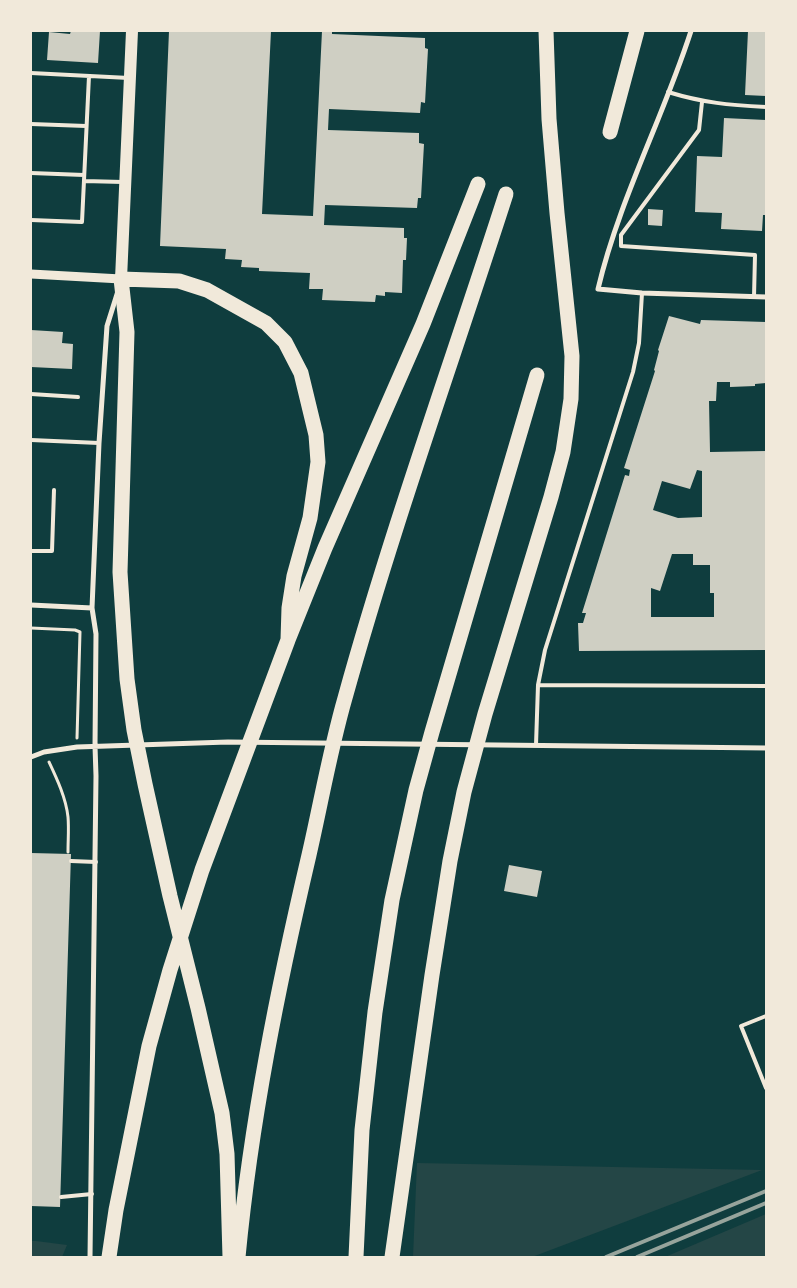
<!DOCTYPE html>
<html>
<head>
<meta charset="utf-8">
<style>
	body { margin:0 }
	#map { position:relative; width:797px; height:1288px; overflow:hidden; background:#0f3d3e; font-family:Barlow,sans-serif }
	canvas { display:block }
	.frame { position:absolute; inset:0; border:32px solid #f1e9da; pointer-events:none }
</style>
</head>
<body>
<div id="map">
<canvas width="797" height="1288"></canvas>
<div class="frame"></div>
</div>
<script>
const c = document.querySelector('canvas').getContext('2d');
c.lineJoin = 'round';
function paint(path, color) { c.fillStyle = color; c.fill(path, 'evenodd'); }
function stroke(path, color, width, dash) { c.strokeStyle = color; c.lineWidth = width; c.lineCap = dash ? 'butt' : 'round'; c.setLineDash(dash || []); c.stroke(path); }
const green = new Path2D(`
	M 417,1163 L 762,1170 L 532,1257 L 413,1257 Z
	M 766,1214 L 766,1257 L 665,1257 Z
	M 31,1241 L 36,1241 L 67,1245 L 62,1257 L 31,1257 Z`);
const building = new Path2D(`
	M 71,31 L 100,31 L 98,63 L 47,60 L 49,32 L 70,34 Z
	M 169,31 L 271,31 L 262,214 L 313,216 L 322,31 L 332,31 L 332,34 L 425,38 L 425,48 L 428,49 L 425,103 L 421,102 L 420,113 L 329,109 L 328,130 L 419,133 L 419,143 L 424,144 L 421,198 L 418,198 L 417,208 L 325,205 L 324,225 L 404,228 L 404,238 L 407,238 L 406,260 L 403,260 L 402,293 L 385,292 L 385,296 L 376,295 L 375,302 L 322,300 L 323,289 L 309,289 L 310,273 L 259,271 L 259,268 L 241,267 L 242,260 L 225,259 L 226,249 L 160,246 Z
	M 748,31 L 766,31 L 766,96 L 745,95 Z
	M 724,118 L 766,120 L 766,215 L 763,215 L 762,231 L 721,229 L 722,213 L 695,212 L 697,156 L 722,157 Z
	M 648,209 L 663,210 L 662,226 L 648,225 Z
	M 669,316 L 700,324 L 701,320 L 766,322 L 766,383 L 755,384 L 755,386 L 730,387 L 730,382 L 717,382 L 716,401 L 709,401 L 710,452 L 766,451 L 766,650 L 579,651 L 578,623 L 583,623 L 586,613 L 582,613 L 625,475 L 629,476 L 630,470 L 624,468 L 655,371 L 654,370 L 659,351 L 658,350 ZM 697,470 L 702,471 L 702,517 L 678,518 L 653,510 L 662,481 L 690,489 ZM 672,554 L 693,554 L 693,565 L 710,565 L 710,593 L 714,593 L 714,617 L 651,617 L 651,588 L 660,591 Z
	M 31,330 L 63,332 L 62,343 L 73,344 L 72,369 L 31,367 Z
	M 31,853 L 71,854 L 60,1207 L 31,1206 Z
	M 509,865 L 542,871 L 537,897 L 504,891 Z`);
const path = new Path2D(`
	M 31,628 L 75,630 L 80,632 L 77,738
	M 49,762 C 57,779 66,798 68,817 C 69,828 68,840 68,852`);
const service = new Path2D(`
	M 31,73 L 129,78
	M 668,92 C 704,103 729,105 766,107
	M 702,102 L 699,130 L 621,235 L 621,246 L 755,255 L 754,297
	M 31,124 L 86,126
	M 31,173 L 84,175
	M 84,181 L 123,182
	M 31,220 L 82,222 L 89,76
	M 31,394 L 78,397
	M 31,440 L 99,443
	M 31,551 L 52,551 L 54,490
	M 538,685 L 766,686
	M 536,745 L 538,685 L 545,650 L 633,372 L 639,343 L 642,293
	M 71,861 L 96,862
	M 766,1016 L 741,1026 L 766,1088
	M 61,1197 L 92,1194`);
const minor = new Path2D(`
	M 691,31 C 663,118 619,200 598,289 L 642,293 L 766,297
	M 31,605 L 92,608
	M 31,757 L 44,752 L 77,747 L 228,742 L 766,748
	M 90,1257 L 96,776 L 95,746 L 96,634 L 92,608 L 99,443 L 107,326 L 118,291`);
const tertiary = new Path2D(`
	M 31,274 L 121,279`);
const primary = new Path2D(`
	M 121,279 L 132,31`);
const motorway = new Path2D(`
	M 610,132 L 637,31
	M 109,1257 L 116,1210 L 149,1046 L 170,970 L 202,870 L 288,640 L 325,548 L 423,324 L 478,184
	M 230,1257 L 227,1154 L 222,1113 L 198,1008 L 170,896 L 145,784 L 134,730 L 127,679 L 120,572 L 127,332 L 121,279 L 179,281 L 207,290 L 266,323 L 285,342 L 301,373 L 316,435 L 318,462 L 310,518 L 294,576 L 289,608 L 288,640
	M 238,1257 C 251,1121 278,987 309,855 C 321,803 330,750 345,698 C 392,528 452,362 506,194
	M 356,1257 L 362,1130 L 375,1012 L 392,900 L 416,790 L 432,732 L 537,375
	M 392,1257 L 432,975 L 450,861 L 464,792 L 485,714 L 551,497 L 563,452 L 571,399 L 572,356 L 557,213 L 549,119 L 546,31`);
const rail = new Path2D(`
	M 606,1257 L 766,1191
	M 637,1257 L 766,1203`);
paint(green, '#244646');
paint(building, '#cfcfc3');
stroke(path, '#f1e9da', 3);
stroke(service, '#f1e9da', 4);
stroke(minor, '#f1e9da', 5);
stroke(tertiary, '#f1e9da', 9);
stroke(primary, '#f1e9da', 12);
stroke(motorway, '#f1e9da', 15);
stroke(rail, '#97a49c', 4);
</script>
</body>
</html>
